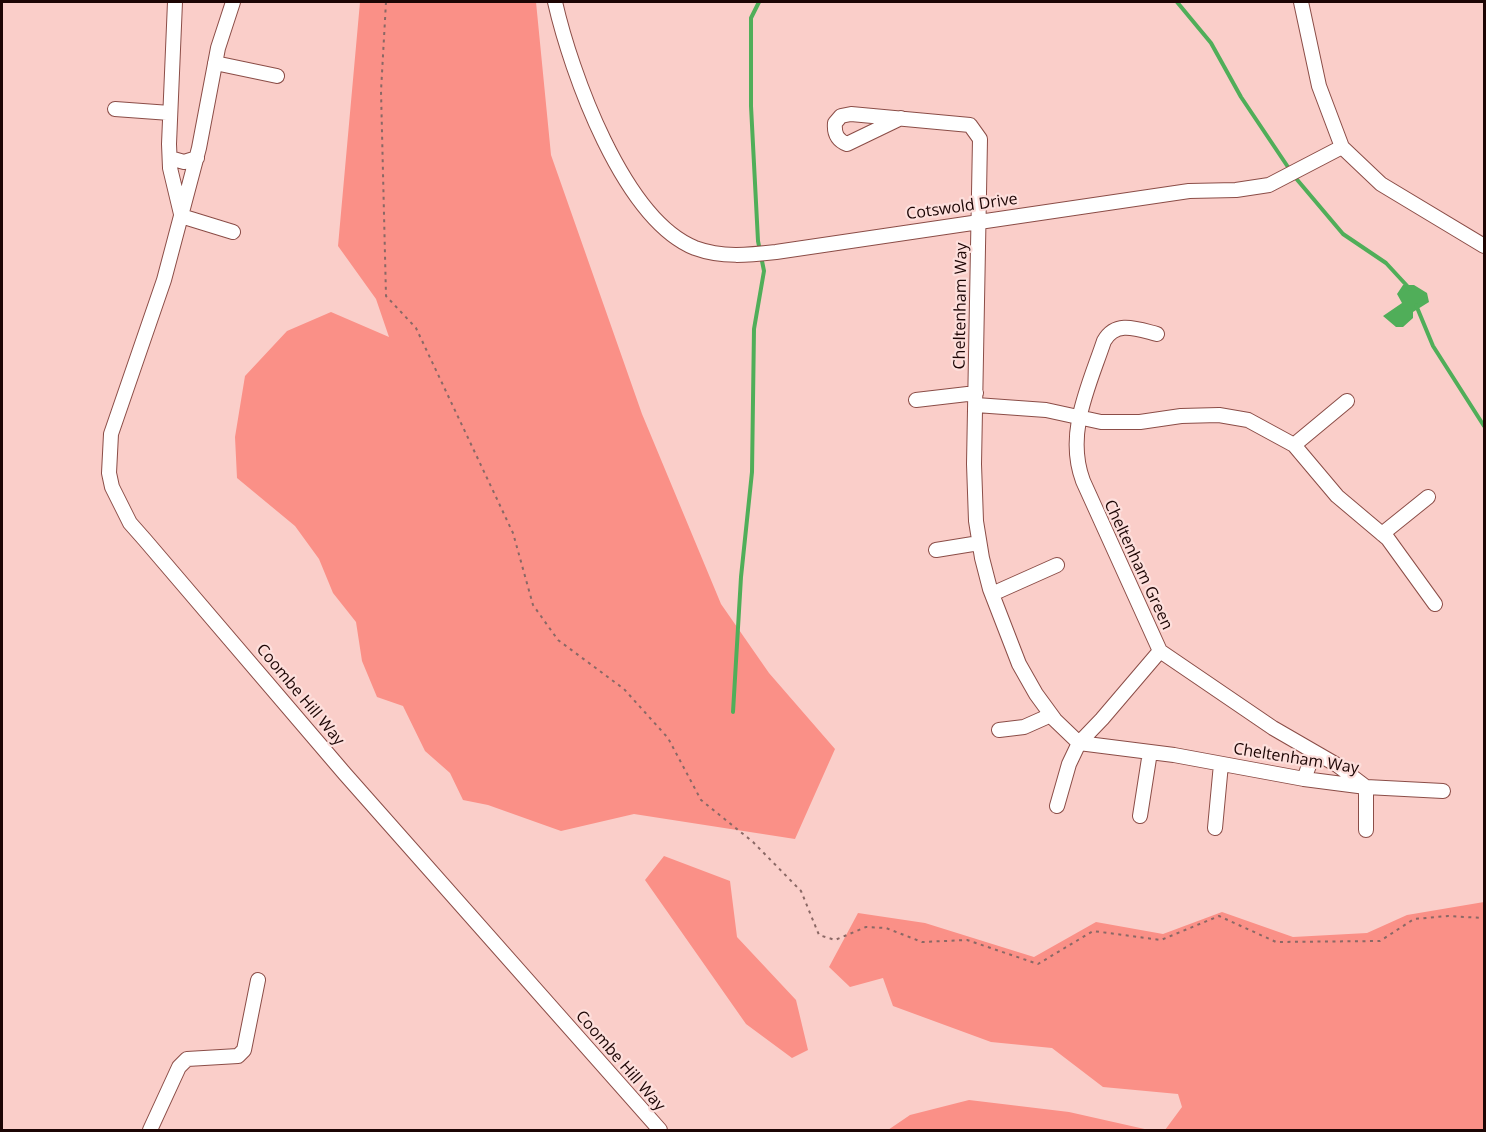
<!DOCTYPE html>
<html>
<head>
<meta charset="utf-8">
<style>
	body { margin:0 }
	#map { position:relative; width:1486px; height:1132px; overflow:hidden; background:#facec9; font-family:"Open Sans",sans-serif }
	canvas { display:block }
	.frame { position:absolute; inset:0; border:3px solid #1c0504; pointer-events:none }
</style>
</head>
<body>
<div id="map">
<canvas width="1486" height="1132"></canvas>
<div class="frame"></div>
</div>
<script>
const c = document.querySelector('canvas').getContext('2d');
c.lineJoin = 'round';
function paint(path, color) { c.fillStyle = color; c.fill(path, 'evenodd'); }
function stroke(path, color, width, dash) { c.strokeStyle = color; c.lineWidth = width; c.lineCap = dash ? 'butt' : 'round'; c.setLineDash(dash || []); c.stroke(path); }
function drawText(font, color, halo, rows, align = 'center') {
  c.font = font + ' "Open Sans",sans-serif'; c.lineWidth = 4.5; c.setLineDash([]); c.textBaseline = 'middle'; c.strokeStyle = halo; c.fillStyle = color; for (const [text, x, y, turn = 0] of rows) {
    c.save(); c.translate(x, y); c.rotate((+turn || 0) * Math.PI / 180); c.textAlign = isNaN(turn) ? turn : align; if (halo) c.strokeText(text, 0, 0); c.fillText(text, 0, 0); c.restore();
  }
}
const green = new Path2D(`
	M 360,2 L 536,2 L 551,155 L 642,414 L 721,604 L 769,673 L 835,749 L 795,839 L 634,814 L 561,831 L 488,805 L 463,800 L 450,773 L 425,751 L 403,706 L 377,697 L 362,661 L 356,622 L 333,593 L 319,559 L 295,526 L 237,478 L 235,437 L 245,376 L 287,331 L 331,312 L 389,337 L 376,299 L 338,246 Z
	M 664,856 L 730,881 L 737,937 L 796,1000 L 808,1050 L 792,1058 L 746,1024 L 645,880 Z
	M 1484,902 L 1484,1130 L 1165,1130 L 1182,1107 L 1178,1094 L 1103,1087 L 1052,1048 L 991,1042 L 893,1006 L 883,978 L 850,987 L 829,967 L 858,913 L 925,923 L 1034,957 L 1096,922 L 1163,934 L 1222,912 L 1293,937 L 1367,933 L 1407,915 Z
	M 969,1100 L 1069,1112 L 1149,1130 L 888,1130 L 910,1115 Z`);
const water = new Path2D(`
	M 1403,285 L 1414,285 L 1427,293 L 1429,302 L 1413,312 L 1413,318 L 1403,327 L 1396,327 L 1383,316 L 1402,303 L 1397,294 Z`);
const stream = new Path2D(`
	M 1177,2 L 1211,43 L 1241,97 L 1290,170
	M 1294,176 L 1343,234 L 1386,263 L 1410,289
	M 1416,305 L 1433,346 L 1484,426
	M 733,712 L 741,577 L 752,472 L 754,329 L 764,271 L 758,241 L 751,106 L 751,18 L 759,2`);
const path = new Path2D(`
	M 386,2 L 381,91 L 386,296 L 416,328 L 513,533 L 533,605 L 558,640 L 624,689 L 668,738 L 701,800 L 753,842 L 801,891 L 819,935 L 835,940 L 866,927 L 886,928 L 922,942 L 967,940 L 1038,964 L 1093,931 L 1161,940 L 1219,916 L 1276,942 L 1380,941 L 1414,919 L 1448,916 L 1484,918`);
const minor = new Path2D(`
	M 175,2 L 169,144 L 170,168 L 181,214
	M 233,2 L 218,48 L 199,148 L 164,280 L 111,434 L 109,473 L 112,487 L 130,523 L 145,540 L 345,774 L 660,1130
	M 555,2 C 571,72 623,219 695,248 C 722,258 749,255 776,252 L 1189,191 L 1236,190 L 1269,185 L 1342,147
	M 1301,2 L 1319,86 L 1342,147 L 1381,184 L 1484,246
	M 215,63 L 277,76
	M 115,109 L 170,113
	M 901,118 L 847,144 C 837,140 834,134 835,123 L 841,116 L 851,114 L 970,125 L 980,139 L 974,464 L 976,521 L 982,558 L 990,589 L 1019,664 L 1036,694 L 1055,720 L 1079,743 L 1174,755 L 1304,779 L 1366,787 L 1443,791
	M 170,158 L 184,162 L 197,158
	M 181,216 L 233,232
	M 1157,334 C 1137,329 1116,320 1104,341 C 1089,386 1065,433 1083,481 L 1160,651 L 1273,728 L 1337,765 L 1366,787 L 1366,830
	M 916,400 L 976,393
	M 976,405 L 1046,410 L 1101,422 L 1140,422 L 1181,416 L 1219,415 L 1248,420 L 1294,445 L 1337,496 L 1388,539 L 1435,604
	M 1294,445 L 1347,401
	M 1382,534 L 1428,497
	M 936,550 L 979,543
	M 992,594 L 1057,565
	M 999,730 L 1024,727 L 1051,715
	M 1304,779 L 1314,752
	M 1057,806 L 1069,764 L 1079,743 L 1102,719 L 1160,651
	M 1140,816 L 1150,752
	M 1215,828 L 1221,764
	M 150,1130 L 179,1067 L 187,1059 L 238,1056 L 244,1050 L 258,980`);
const streetNames = [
	["Cotswold Drive",962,207,-8],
	["Cheltenham Way",961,306,-89],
	["Cheltenham Green",1138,565,65],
	["Coombe Hill Way",300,695,50],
	["Cheltenham Way",1296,759,9],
	["Coombe Hill Way",620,1061,49]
];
paint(green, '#fa9087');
paint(water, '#50ae59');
stroke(stream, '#50ae59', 4);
stroke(minor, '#8b4d47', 16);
stroke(path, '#8a6865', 2, [3, 4.5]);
stroke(minor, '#fff', 14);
drawText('16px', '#1c0504', '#fddfdc', streetNames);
</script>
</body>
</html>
